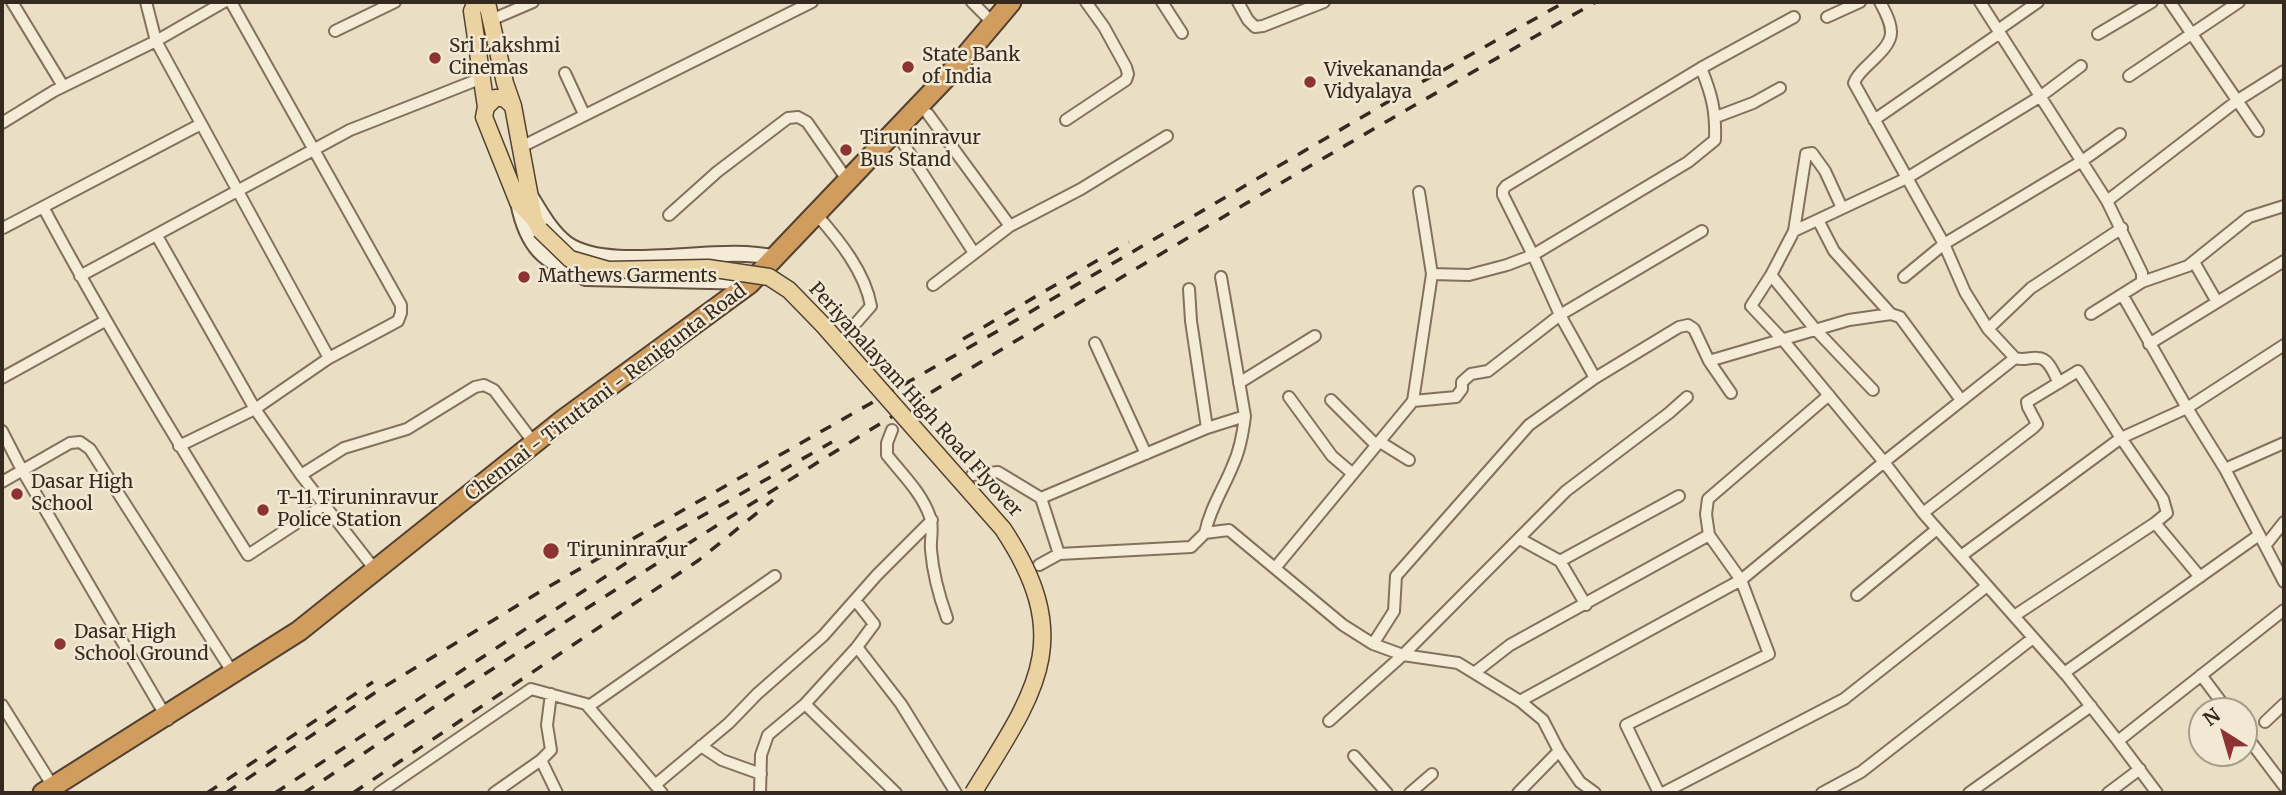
<!DOCTYPE html>
<html>
<head>
<meta charset="utf-8">
<style>
	body { margin:0 }
	#map { position:relative; width:2286px; height:795px; overflow:hidden; background:#eadfc5; font-family:Merriweather,serif }
	canvas { display:block }
	.frame { position:absolute; inset:0; border:4px solid #352a20; pointer-events:none }
	.north { position:absolute; left:2188px; top:697px; width:70px; height:70px; box-sizing:border-box; background:#f2e9d4; border:2px solid #a69d8c; border-radius:50%; rotate:323deg; font-size:19px; font-weight:700; line-height:28px; text-align:center; color:#352a20 }
	.north::after { content:''; display:block; margin:auto; width:24px; height:32px; background:#8d3334; clip-path:polygon(50% 0,100% 100%,50% 72%,0 100%) }
</style>
</head>
<body>
<div id="map">
<canvas width="2286" height="795"></canvas>
<div class="frame"></div>
<div class="north">N</div>
</div>
<script>
const c = document.querySelector('canvas').getContext('2d');
c.lineJoin = 'round';
function stroke(path, color, width, dash) { c.strokeStyle = color; c.lineWidth = width; c.lineCap = dash ? 'butt' : 'round'; c.setLineDash(dash || []); c.stroke(path); }
function drawText(font, color, halo, rows, align = 'center') {
  c.font = font + ' Merriweather,serif'; c.lineWidth = 5; c.setLineDash([]); c.textBaseline = 'middle'; c.strokeStyle = halo; c.fillStyle = color; for (const [text, x, y, turn = 0] of rows) {
    c.save(); c.translate(x, y); c.rotate((+turn || 0) * Math.PI / 180); c.textAlign = isNaN(turn) ? turn : align; if (halo) c.strokeText(text, 0, 0); c.fillText(text, 0, 0); c.restore();
  }
}
const street = new Path2D(`
	M 12,2 L 63,86
	M 146,2 L 156,41 L 329,358 L 255,409 L 301,475 L 376,571
	M 231,2 L 401,305 L 401,313 L 398,321 L 329,358
	M 972,2 L 993,23
	M 1162,2 L 1182,33
	M 1238,2 L 1248,20 L 1255,27 L 1263,26 L 1324,2
	M 1880,2 C 1898,35 1894,40 1868,65 C 1862,71 1857,75 1854,83 L 1944,244 L 1965,292 L 1988,329
	M 1980,2 L 2107,201 L 2142,273 L 2142,282 L 2091,314
	M 2170,2 L 2258,131
	M 1827,17 L 1860,2
	M 491,20 L 533,2
	M 1998,30 L 2038,2
	M 335,31 L 395,2
	M 2098,34 L 2152,2
	M 1701,68 C 1712,95 1716,111 1715,140 L 1688,162 L 1533,255 L 1503,195 L 1503,190 L 1506,186 Z
	M 1701,68 L 1794,17
	M 565,73 L 584,114
	M 2129,76 L 2239,2
	M 928,114 L 1010,226 L 1081,189 L 1167,136
	M 1716,117 L 1753,103 L 1780,88
	M 1066,120 L 1126,80 L 1128,74 L 1126,67 L 1104,27 L 1086,2
	M 1874,120 L 2000,33
	M 2,123 L 54,91 L 156,41 L 224,2
	M 901,140 L 974,253
	M 521,147 L 812,2
	M 2107,201 L 2238,100 L 2284,71
	M 43,207 C 107,326 176,441 248,555 L 324,505
	M 1842,208 L 1825,171 L 1812,153 L 1806,154 L 1794,231 L 1771,275 L 1751,306 L 1783,340 L 1884,462 L 1923,513 L 2067,676 L 2118,741
	M 669,215 L 717,172 L 788,118 L 798,117 L 807,122 L 848,181
	M 817,215 C 839,240 865,272 871,306 L 857,322
	M 1818,220 L 1834,251 L 1891,314
	M 3,228 L 201,124
	M 1794,231 L 1907,178 L 2041,96 L 2081,66
	M 157,236 L 255,409 L 179,446
	M 2194,262 L 2217,302
	M 1771,275 L 1815,329 L 1873,390
	M 80,276 L 350,130 L 482,78
	M 1904,277 L 1944,244 L 2082,161 L 2120,134
	M 2142,282 L 2188,266 L 2249,217 L 2284,206
	M 933,285 L 1010,226
	M 1189,289 L 1191,321 L 1207,428
	M 2123,296 L 2187,408 L 2225,469 L 2284,582
	M 1095,343 L 1146,454
	M 2149,344 L 2284,261
	M 2015,358 L 1988,329 L 2031,288 L 2122,228
	M 1709,361 L 1849,320 L 1891,314 L 1900,317 L 1961,400
	M 2,378 L 105,321
	M 1595,378 L 1560,315 L 1702,231
	M 1239,383 L 1315,336
	M 1289,397 L 1332,456 L 1353,474
	M 1331,400 L 1376,445
	M 1413,401 L 1456,397 L 1462,389 L 1462,382 L 1471,374 L 1488,371 L 1560,315 L 1533,255 L 1507,265 L 1469,275 L 1432,274
	M 892,430 L 887,443 L 887,455 C 902,474 922,493 930,517 C 934,527 930,539 931,550 C 933,574 939,596 947,618
	M 2,431 L 22,470 L 168,720
	M 1380,442 L 1409,460
	M 2225,469 L 2284,443
	M 301,475 L 344,448 L 407,429 L 475,387 L 484,385 L 494,390 L 534,443
	M 972,475 L 998,472 L 1041,498 L 1059,554
	M 2,482 L 70,443 L 80,442 L 90,449 L 233,673
	M 1041,498 L 1207,428 L 1245,416
	M 1923,513 L 2033,428 L 2037,424 L 2028,407 L 2027,402 L 2078,371 L 2121,438 L 2187,408 L 2284,345
	M 1205,533 C 1210,508 1224,488 1233,465 C 1240,450 1243,433 1245,416 L 1221,277
	M 1520,539 L 1560,561 L 1586,605
	M 2265,546 L 2284,522
	M 1961,556 L 2121,438 L 2163,499 L 2167,513 L 2155,523
	M 1560,561 L 1679,496
	M 1039,565 L 1059,554 L 1191,547 L 1205,533 L 1229,530 L 1343,625 L 1373,644 L 1403,655 L 1458,663 L 1520,701 L 1543,720 L 1559,751 L 1580,782 L 1595,793
	M 1275,568 L 1413,401 L 1432,274 L 1419,192
	M 1857,595 L 1937,529
	M 2014,616 L 2155,523 L 2200,577
	M 1373,644 L 1394,611 L 1396,576 L 1529,425 L 1595,378 L 1679,327 L 1688,325 L 1694,329 L 1709,361 L 1731,393
	M 857,647 L 901,704 L 956,793
	M 1474,673 L 1510,645 L 1709,535 L 1706,514 L 1708,499 L 1829,395
	M 2064,673 L 2259,535
	M 2201,675 L 2228,711
	M 1520,701 L 1741,580 L 1884,462 L 2015,358 C 2024,361 2029,357 2038,358 C 2049,358 2054,374 2059,383
	M 805,704 L 896,793
	M 2,705 L 54,788
	M 589,706 L 775,576
	M 1329,721 L 1403,655 L 1566,491 L 1669,413 L 1687,397
	M 2265,722 L 2284,704
	M 2244,733 L 2284,786
	M 701,746 L 722,760 L 761,774
	M 1354,756 L 1387,793
	M 541,760 L 551,750 L 547,725 L 551,694
	M 655,785 L 729,723 L 757,694 L 823,636 L 877,575 L 932,520
	M 379,793 L 531,689 L 586,704 L 662,793
	M 494,793 L 541,760 L 557,793
	M 760,793 L 761,755 L 768,735 L 805,704 L 857,647 L 874,624 L 855,600
	M 1410,793 L 1432,774
	M 1518,793 L 1559,751
	M 1659,793 L 1626,725 L 1769,654 L 1741,580 L 1709,535
	M 1663,793 L 1844,699 L 1987,586
	M 1822,793 L 1861,772 L 2033,638
	M 1969,793 L 2091,706
	M 2108,793 L 2140,769
	M 2157,793 L 2118,741 L 2284,610`);
const secondary = new Path2D(`
	M 531,197 C 541,213 551,232 567,244 C 612,275 720,243 775,258
	M 518,202 C 527,248 544,262 586,278 L 751,282`);
const primary = new Path2D(`
	M 476,2 L 472,11 L 486,107
	M 482,2 L 488,7 L 505,83 L 513,106
	M 534,219 L 513,106 L 504,98 L 495,98 L 486,107 L 484,117 L 518,202 L 534,219 L 540,230`);
const highway = new Path2D(`
	M 43,793 L 299,631 L 563,420 L 749,284 L 957,66 L 1011,2`);
const rail = new Path2D(`
	M 963,339 L 1129,242
	M 207,793 L 373,682
	M 226,793 L 379,690 L 541,591 L 996,332 L 1420,83 L 1565,2
	M 275,793 L 672,533 L 832,442
	M 304,793 C 724,513 1156,250 1596,2
	M 353,793 L 699,560 L 773,500`);
const primaryBridge = new Path2D(`
	M 540,230 L 570,259 L 608,270 L 708,268 L 769,277 L 789,290 L 824,326 L 1003,529 C 1077,641 1035,692 973,793`);
const markers = [
	[435,58,7,"#8d3334"],
	[908,67,7,"#8d3334"],
	[1310,82,7,"#8d3334"],
	[846,150,7,"#8d3334"],
	[524,277,7,"#8d3334"],
	[17,494,7,"#8d3334"],
	[263,510,7,"#8d3334"],
	[551,551,9,"#8d3334"],
	[60,644,7,"#8d3334"]
];
const poiNames = [
	["Sri Lakshmi",449,47],
	["Cinemas",449,69],
	["State Bank",922,56],
	["of India",922,78],
	["Vivekananda",1324,71],
	["Vidyalaya",1324,93],
	["Tiruninravur",860,139],
	["Bus Stand",860,161],
	["Mathews Garments",538,277],
	["Dasar High",31,483],
	["School",31,505],
	["T-11 Tiruninravur",277,499],
	["Police Station",277,521],
	["Tiruninravur",567,551],
	["Dasar High",74,633],
	["School Ground",74,655]
];
const streetNames = [
	["Chennai - Tiruttani - Renigunta Road",606,393,-37],
	["Periyapalayam High Road Flyover",915,400,48]
];
stroke(street, '#83715d', 14);
stroke(secondary, '#655240', 18);
stroke(primary, '#524031', 19);
stroke(highway, '#524031', 23);
stroke(street, '#f5ecd8', 10);
stroke(secondary, '#f5ecd8', 14);
stroke(primary, '#ead2a1', 16);
stroke(highway, '#d19d5e', 19);
stroke(rail, '#352a20', 3.5, [12, 12]);
stroke(primaryBridge, '#524031', 19, []);
stroke(primaryBridge, '#ead2a1', 16);
for (const [x, y, r, color] of markers) { const dot = new Path2D(); dot.arc(x, y, r, 0, 2 * Math.PI); c.fillStyle = color; c.fill(dot); stroke(dot, '#f2e9d4', 2.5); }
drawText('19px', '#352a20', '#f2e9d4', poiNames, 'left');
drawText('19px', '#352a20', '#f2e9d4', streetNames);
</script>
</body>
</html>
